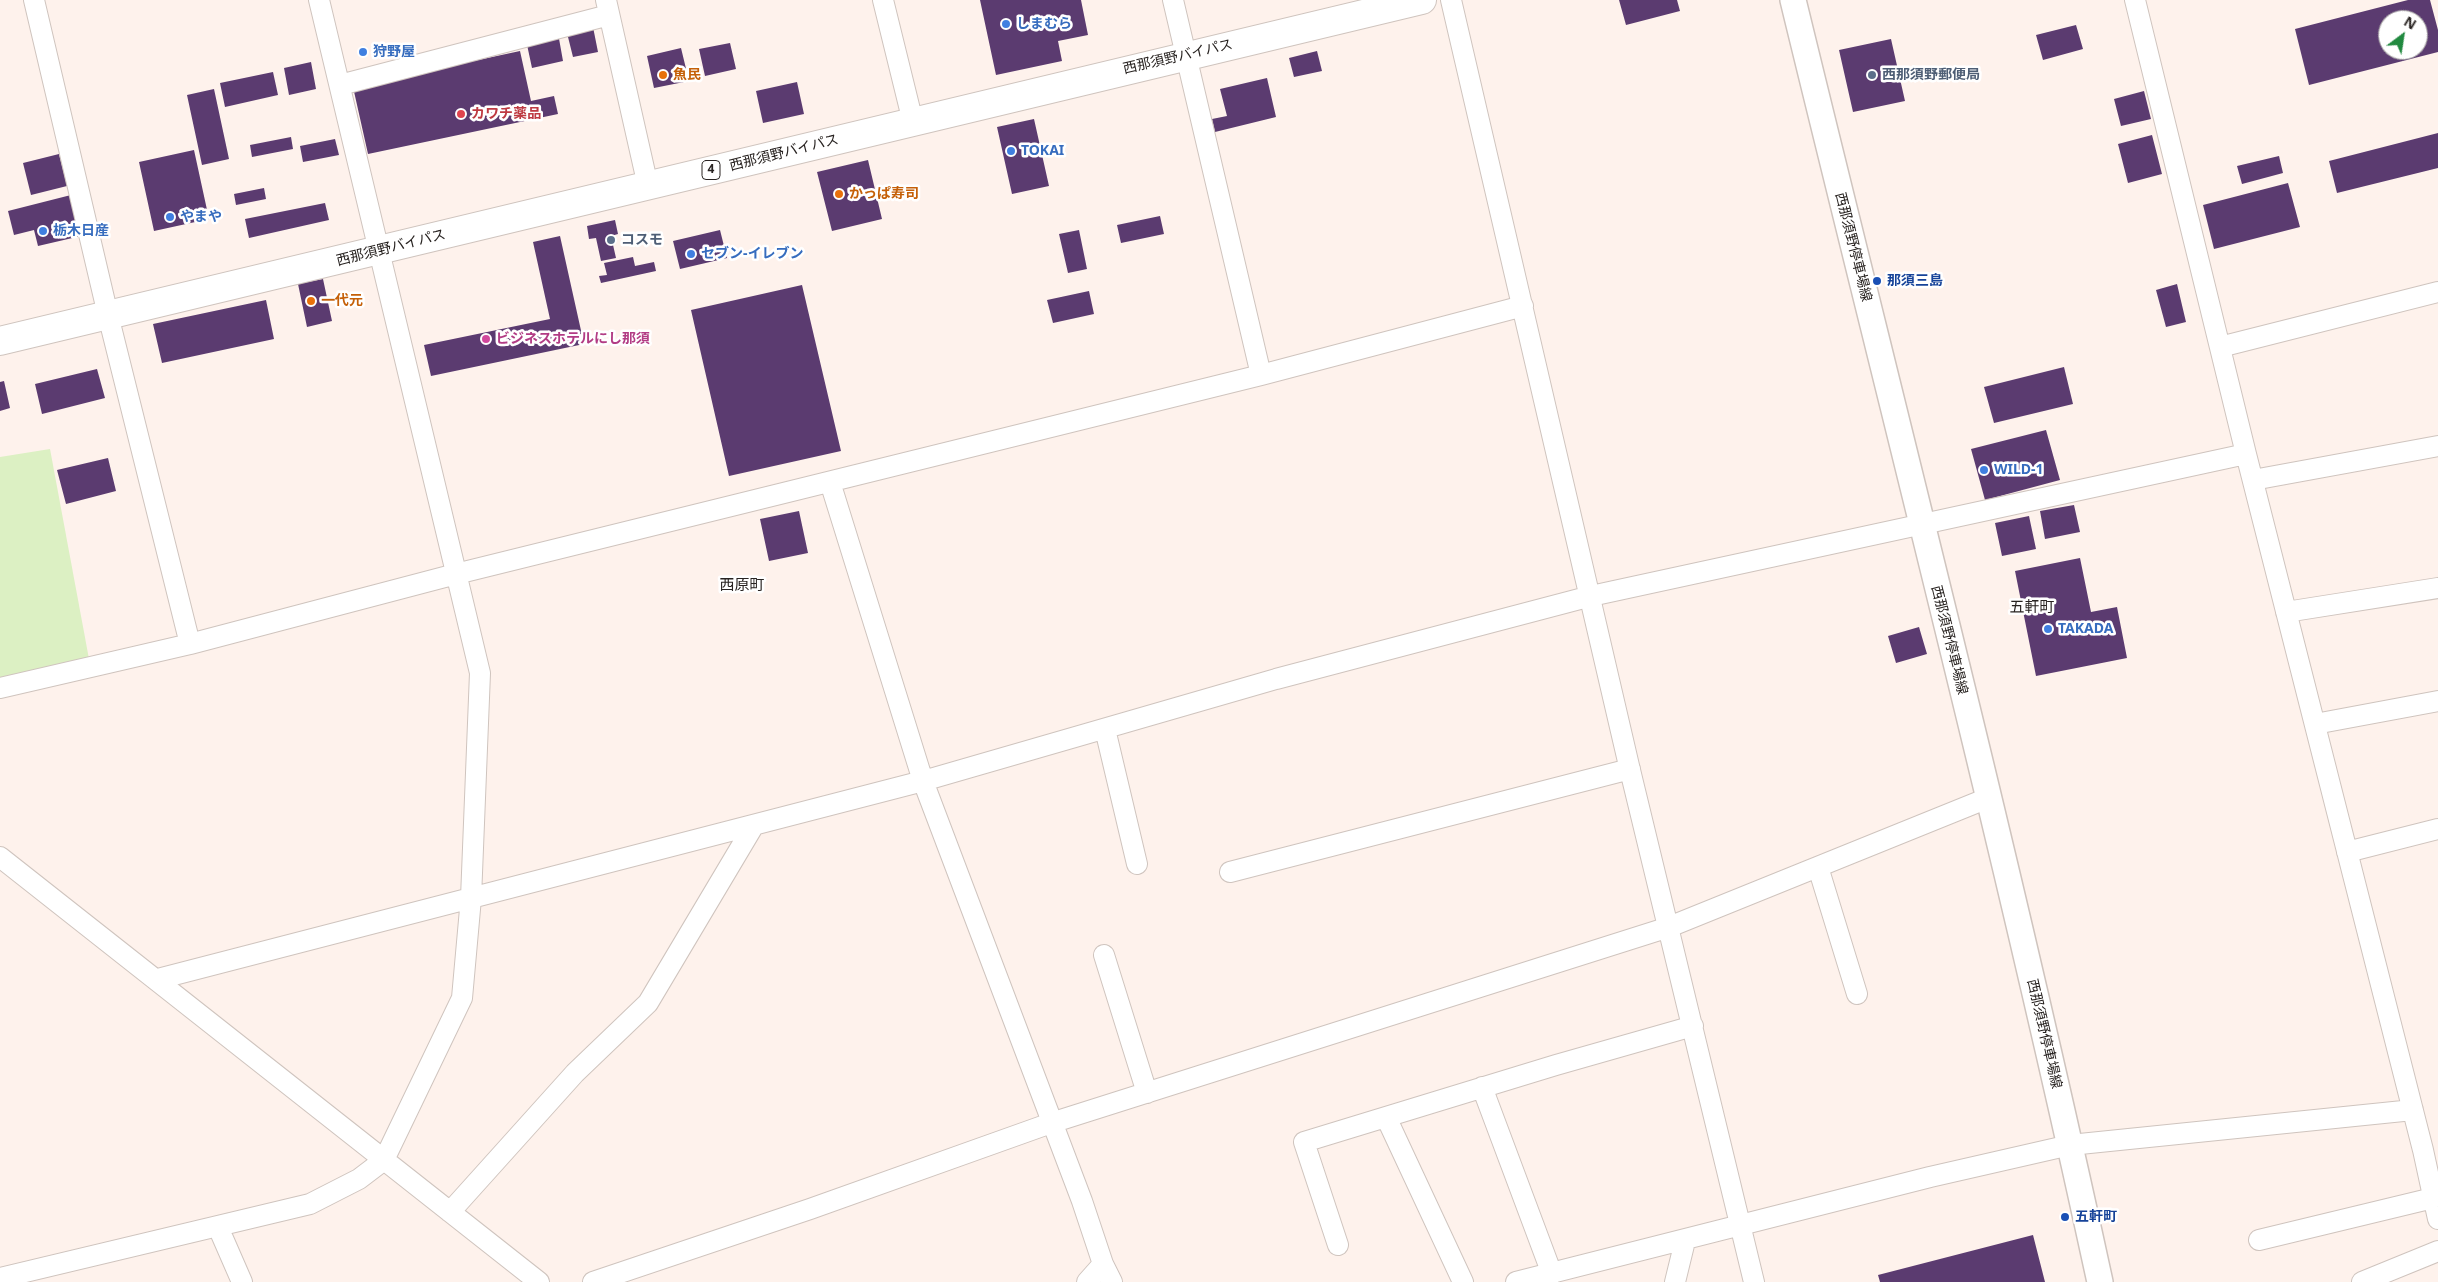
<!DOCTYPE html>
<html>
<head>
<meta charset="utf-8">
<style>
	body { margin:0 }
	#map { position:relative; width:2438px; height:1282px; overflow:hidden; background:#fef2ec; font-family:"Noto Sans",sans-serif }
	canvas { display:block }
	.north { position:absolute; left:2378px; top:10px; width:50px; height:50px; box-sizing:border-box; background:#fff; border:1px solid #a9a7a6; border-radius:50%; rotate:31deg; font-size:14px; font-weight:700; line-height:20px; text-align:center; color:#282321 }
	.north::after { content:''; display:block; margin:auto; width:18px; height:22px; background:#21893f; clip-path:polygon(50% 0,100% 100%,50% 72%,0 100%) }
</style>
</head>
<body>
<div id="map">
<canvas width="2438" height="1282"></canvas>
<div class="north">N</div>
</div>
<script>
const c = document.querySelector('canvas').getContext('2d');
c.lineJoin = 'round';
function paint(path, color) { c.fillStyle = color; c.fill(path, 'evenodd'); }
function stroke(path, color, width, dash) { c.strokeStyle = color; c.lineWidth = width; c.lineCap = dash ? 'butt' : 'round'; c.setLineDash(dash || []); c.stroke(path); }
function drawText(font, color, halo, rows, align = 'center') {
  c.font = font + ' "Noto Sans","Noto Sans JP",sans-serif'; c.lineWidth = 5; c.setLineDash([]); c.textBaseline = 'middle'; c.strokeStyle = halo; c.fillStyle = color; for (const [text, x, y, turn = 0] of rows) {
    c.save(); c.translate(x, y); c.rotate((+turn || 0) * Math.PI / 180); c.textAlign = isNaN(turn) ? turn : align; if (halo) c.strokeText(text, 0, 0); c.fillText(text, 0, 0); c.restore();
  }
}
const green = new Path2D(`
	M 50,449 L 89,659 L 0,680 L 0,457 Z`);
const building = new Path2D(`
	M 980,0 L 1081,0 L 1088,35 L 1058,41 L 1062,61 L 996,75 Z
	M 1619,0 L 1677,0 L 1680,11 L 1626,25 Z
	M 2408,0 L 2430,0 L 2438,30 L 2438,52 L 2309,85 L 2295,29 ZM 2388,20 L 2418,20 L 2418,50 L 2388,50 Z
	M 2076,25 L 2083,49 L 2043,60 L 2036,35 Z
	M 593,27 L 598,52 L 573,57 L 567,33 Z
	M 558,33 L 563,61 L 532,68 L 526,40 Z
	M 1891,39 L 1905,101 L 1853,112 L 1839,50 Z
	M 730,43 L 736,69 L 705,76 L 699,49 Z
	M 681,48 L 689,81 L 654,88 L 647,56 Z
	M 520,51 L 531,101 L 554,96 L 558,114 L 368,154 L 353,87 Z
	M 1317,51 L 1322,71 L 1294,77 L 1289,58 Z
	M 311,62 L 316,89 L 289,95 L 284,68 Z
	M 273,72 L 278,95 L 225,107 L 220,83 Z
	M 1267,78 L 1276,117 L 1215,132 L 1212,119 L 1227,116 L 1220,89 Z
	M 797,82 L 804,114 L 763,123 L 756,91 Z
	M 214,89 L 229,159 L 202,165 L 187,95 Z
	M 2144,91 L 2151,119 L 2121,126 L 2114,99 Z
	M 1034,119 L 1049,186 L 1012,194 L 997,127 Z
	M 2438,133 L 2438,168 L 2337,193 L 2329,161 Z
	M 2152,135 L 2162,174 L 2128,183 L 2118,144 Z
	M 291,137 L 293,149 L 252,157 L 250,145 Z
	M 335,139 L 339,155 L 303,162 L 300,146 Z
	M 194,150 L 209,219 L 154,231 L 139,162 Z
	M 59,154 L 67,186 L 31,195 L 23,163 Z
	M 2279,156 L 2283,173 L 2242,184 L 2237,166 Z
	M 868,160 L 882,219 L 832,231 L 817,172 Z
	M 2288,183 L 2300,227 L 2214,249 L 2203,205 Z
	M 264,188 L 266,199 L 236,205 L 234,194 Z
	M 71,195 L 81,236 L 38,246 L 34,230 L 14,235 L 8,211 Z
	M 325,203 L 329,220 L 249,238 L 245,219 Z
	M 1160,216 L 1164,234 L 1121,243 L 1117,225 Z
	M 615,220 L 618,234 L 611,236 L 616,258 L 601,261 L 596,238 L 589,239 L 587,226 Z
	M 720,230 L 727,258 L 680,269 L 673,241 Z
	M 1079,230 L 1087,269 L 1068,273 L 1059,234 Z
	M 560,236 L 584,344 L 431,376 L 424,345 L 550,319 L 533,242 Z
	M 633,257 L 635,266 L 654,262 L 656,271 L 601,283 L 599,276 L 607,275 L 604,263 Z
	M 323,279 L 332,321 L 307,327 L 298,284 Z
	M 2177,284 L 2186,322 L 2166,327 L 2156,290 Z
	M 802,285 L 841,451 L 729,476 L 691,310 Z
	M 1089,291 L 1094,314 L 1053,323 L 1047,300 Z
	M 266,300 L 274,339 L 162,363 L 153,324 Z
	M 2064,367 L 2073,404 L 1994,423 L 1984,387 Z
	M 97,369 L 105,398 L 42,414 L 35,384 Z
	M 4,381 L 10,408 L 0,411 L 0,382 Z
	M 2046,430 L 2060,480 L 1985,500 L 1971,449 Z
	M 108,458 L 116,491 L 66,504 L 57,470 Z
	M 2074,505 L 2080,532 L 2045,539 L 2040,511 Z
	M 799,511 L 808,553 L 769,561 L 760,519 Z
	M 2029,516 L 2036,549 L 2002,556 L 1995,523 Z
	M 2080,558 L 2091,612 L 2117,607 L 2127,658 L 2036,676 L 2015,571 Z
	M 1919,627 L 1927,654 L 1896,663 L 1888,636 Z
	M 2033,1235 L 2045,1282 L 1880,1282 L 1878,1275 Z`);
const minor = new Path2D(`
	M 34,0 L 108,315 L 190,644
	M 606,0 L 648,186
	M 883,0 L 913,122
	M 1173,0 L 1261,375
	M 1451,0 L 1630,770 L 1754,1282
	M 2135,0 L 2246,454 L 2423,1150 L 2438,1219
	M 340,85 L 609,15
	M 2220,347 L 2438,292
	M 2253,480 L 2438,446
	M 830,482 L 923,781 L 1082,1201 L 1103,1264 L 1112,1282
	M 2286,612 L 2438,588
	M 0,688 L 190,644 L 456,574 L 1261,375 L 1523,306
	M 2315,724 L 2438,701
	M 1105,729 L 1137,864
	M 2347,852 L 2438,829
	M 0,857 L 539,1282
	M 1818,867 L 1857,994
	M 1230,872 L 1630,769
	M 1104,955 L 1147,1093
	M 158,979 L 923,781 L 1276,679 L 1591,596 L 2246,454
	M 1482,1087 L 1552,1274
	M 1386,1117 L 1463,1282
	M 450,1212 L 575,1073 L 648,1003 L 754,825
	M 218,1227 L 242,1282
	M 2259,1240 L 2433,1198
	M 1338,1245 L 1304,1142 L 1556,1065 L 1693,1026
	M 0,1278 L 310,1204 L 359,1179 L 384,1160 L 462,998 L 471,898 L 480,673 L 319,0
	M 593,1282 L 810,1209 L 1051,1123 L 1669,927 L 1988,798
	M 1087,1282 L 1103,1264
	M 1516,1282 L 1930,1177 L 2070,1145 L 2413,1110
	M 1675,1282 L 1685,1241
	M 2362,1282 L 2438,1251`);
const major = new Path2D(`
	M 1793,0 C 1897,427 2007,853 2100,1282`);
const highway = new Path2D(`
	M 0,341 L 1422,0`);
const markers = [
	[1006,24,5,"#3f7fe0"],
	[363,52,5,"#3f7fe0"],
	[663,75,5,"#e8710a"],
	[1872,75,5,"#5c6f8a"],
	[461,114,5,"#e0444e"],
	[1011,151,5,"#3f7fe0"],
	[839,194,5,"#e8710a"],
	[170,217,5,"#3f7fe0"],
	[43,231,5,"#3f7fe0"],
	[611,240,5,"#5c6f8a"],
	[691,254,5,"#3f7fe0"],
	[1877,281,5,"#1a4fb4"],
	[311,301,5,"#e8710a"],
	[486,339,5,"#d1479c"],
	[1984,470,5,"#3f7fe0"],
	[2048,629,5,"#3f7fe0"],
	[2065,1217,5,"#1a4fb4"]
];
const shields = [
	[711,170,18]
];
const shieldNames = [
	["4",711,170]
];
const shopNames = [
	["しまむら",1016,24],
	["狩野屋",373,52],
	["TOKAI",1021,151],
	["やまや",180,217],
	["栃木日産",53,231],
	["セブン-イレブン",701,254],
	["WILD-1",1994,470],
	["TAKADA",2058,629]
];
const streetNames = [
	["西那須野バイパス",1178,57,-13],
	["西那須野バイパス",784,153,-14],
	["西那須野停車場線",1853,247,76],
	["西那須野バイパス",391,248,-14],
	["西那須野停車場線",1949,640,76],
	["西那須野停車場線",2044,1034,77]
];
const foodNames = [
	["魚民",673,75],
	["かっぱ寿司",849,194],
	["一代元",321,301]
];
const serviceNames = [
	["西那須野郵便局",1882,75],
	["コスモ",621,240]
];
const healthNames = [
	["カワチ薬品",471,114]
];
const transitNames = [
	["那須三島",1887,281],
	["五軒町",2075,1217]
];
const hotelNames = [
	["ビジネスホテルにし那須",496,339]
];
const neighbourhoodNames = [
	["西原町",742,586],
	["五軒町",2032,608]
];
paint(green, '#dcf0c3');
paint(building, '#5b3b70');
stroke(minor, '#cfc4be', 22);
stroke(major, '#cfc4be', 28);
stroke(highway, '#cfc4be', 30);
stroke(minor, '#fff', 20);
stroke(major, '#fff', 25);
stroke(highway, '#fff', 28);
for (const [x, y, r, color] of markers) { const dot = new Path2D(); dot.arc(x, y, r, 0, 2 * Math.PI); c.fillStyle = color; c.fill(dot); stroke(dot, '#fff', 2); }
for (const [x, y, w] of shields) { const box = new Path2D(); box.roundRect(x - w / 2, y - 9.5, w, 19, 4); c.fillStyle = '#fff'; c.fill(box); stroke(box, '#282321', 1); }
drawText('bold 12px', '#282321', null, shieldNames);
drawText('bold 14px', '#366cbe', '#fff', shopNames, 'left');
drawText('14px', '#282321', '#fff', streetNames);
drawText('bold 14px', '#c56008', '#fff', foodNames, 'left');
drawText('bold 14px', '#4e5e75', '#fff', serviceNames, 'left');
drawText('bold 14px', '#be3a42', '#fff', healthNames, 'left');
drawText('bold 14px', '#164399', '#fff', transitNames, 'left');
drawText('bold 14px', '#b23c85', '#fff', hotelNames, 'left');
drawText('15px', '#282321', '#fff', neighbourhoodNames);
</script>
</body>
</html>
